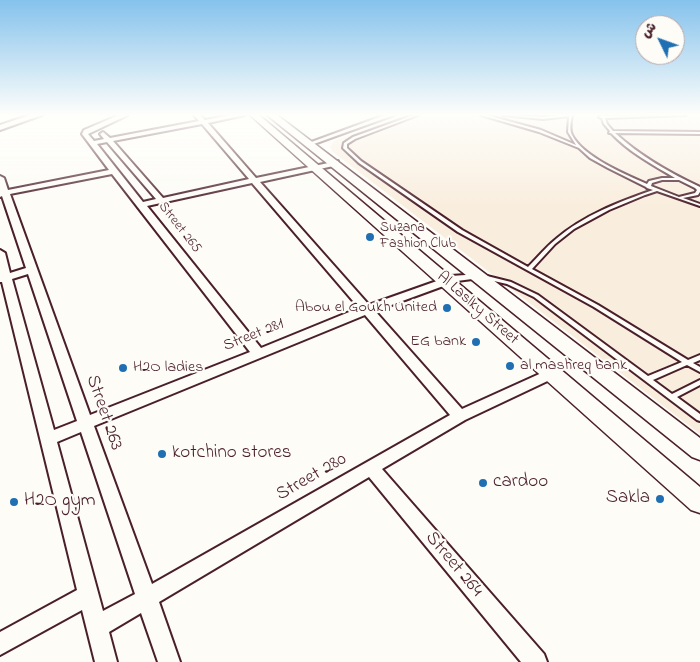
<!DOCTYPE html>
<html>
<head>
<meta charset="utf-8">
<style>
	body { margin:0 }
	#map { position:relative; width:700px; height:662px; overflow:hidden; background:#fdfcf7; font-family:"Indie Flower","Playpen Sans Arabic",sans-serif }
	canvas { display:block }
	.north { position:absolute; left:635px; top:15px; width:50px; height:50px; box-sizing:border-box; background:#fdfcf7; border:1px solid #b5a4a5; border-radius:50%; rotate:312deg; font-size:14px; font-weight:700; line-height:20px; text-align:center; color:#4a1f2b }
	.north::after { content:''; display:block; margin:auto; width:18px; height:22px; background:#1f6fb2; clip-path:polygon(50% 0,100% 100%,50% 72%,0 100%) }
</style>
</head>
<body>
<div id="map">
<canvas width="700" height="662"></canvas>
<div class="north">ش</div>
</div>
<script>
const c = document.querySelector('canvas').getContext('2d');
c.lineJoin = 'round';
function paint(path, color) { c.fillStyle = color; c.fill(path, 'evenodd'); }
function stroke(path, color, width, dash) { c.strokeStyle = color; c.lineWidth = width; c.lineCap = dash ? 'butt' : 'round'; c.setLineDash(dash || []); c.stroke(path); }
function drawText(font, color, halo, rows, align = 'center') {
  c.font = font + ' "Indie Flower",sans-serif'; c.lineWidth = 4.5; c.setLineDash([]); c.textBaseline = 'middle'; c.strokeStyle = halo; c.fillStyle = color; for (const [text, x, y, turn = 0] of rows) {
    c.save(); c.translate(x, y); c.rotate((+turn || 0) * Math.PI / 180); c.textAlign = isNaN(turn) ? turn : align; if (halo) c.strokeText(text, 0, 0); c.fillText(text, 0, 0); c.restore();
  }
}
const built = new Path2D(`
	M 405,115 L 700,115 L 700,434 L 333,152 L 330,147 L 334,141 Z`);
const service = new Path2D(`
	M 414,115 L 418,115 L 355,139 L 347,144 L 347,148 L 361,161 L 462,230 L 528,267 C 538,257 546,247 556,239 C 584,215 619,202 653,190 L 647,188 L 646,187 L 608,168 L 590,158 L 579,148 L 539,132 L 481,115 L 486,115 L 541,130 L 576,145 L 568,132 L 569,116 L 543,119 L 503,115 L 543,117 L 560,115 L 572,115 C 571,121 569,129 572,135 C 583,157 625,174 647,184 L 649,181 L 662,178 L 675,178 C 653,165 629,152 611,133 L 609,133 L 610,131 L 604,124 L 602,118 L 599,117 L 601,115 L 604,116 L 686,115 L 605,118 L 607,124 L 613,131 L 700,132 L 700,134 L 615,133 C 640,156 670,173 700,187 L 700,192 L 698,195 L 683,198 L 700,204 L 700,206 L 657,191 L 645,195 L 609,210 L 574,229 L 555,244 L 532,269 L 598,305 L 688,360 L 700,355 L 700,360 L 693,363 L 700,367 L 700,372 L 687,365 L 653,380 L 672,394 L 700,380 L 700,385 L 677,397 L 700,414 L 700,421 L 697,420 L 534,297 L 507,284 L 481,278 L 480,277 L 483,275 L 511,282 L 538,295 L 648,376 L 682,362 L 594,307 L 458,232 L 359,163 L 343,148 L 344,143 L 353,137 ZM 662,180 L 679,180 L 695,188 L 697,190 L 695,193 L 679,197 L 651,186 L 652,183 Z`);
const minor = new Path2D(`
	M 119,115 L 128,115 L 88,134 L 94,141 L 104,139 L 100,134 L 103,132 L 110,138 L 199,121 L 194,115 L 200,115 L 205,120 L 231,115 L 245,115 L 208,123 L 256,178 L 338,161 L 338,165 L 260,182 L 369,305 L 451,276 L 480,274 L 481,276 L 480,278 L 457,281 L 375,311 L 462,409 L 546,371 L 556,371 L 558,374 L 556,377 L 465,420 L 382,469 L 544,654 L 547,662 L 521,662 L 369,477 L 159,602 L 180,662 L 158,662 L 141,613 L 109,632 L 117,662 L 95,662 L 82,610 L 0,655 L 0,632 L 77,590 L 2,282 L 0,282 L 0,250 L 5,253 L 10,273 L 26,268 L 2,196 L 0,197 L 0,176 L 4,178 L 8,190 L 109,170 L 82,134 L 84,130 ZM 202,124 L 249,179 L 163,198 L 113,141 ZM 107,142 L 156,199 L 143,202 L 97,144 ZM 112,174 L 250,352 L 90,415 L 10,194 ZM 252,183 L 359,308 L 261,348 L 147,206 ZM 28,274 L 77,421 L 54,430 L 12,279 ZM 365,315 L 450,415 L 152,584 L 94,426 ZM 81,432 L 135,594 L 103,611 L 57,442 Z
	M 385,115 L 394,115 L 311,145 L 306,144 Z`);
const tertiary = new Path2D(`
	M 30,115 L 42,115 L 0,130 L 0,125 Z`);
const secondary = new Path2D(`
	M 250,115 L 259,115 L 700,487 L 700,513 L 691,510 Z
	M 267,115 L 277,115 L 700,438 L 700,460 L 692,457 Z`);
const markers = [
	[370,237,5,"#1f6fb2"],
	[447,308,5,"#1f6fb2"],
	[476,342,5,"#1f6fb2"],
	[510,366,5,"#1f6fb2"],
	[123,368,5,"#1f6fb2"],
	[162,454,5,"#1f6fb2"],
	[483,483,5,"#1f6fb2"],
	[660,499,5,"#1f6fb2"],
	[14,502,5,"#1f6fb2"]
];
const farStreetnames = [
	["Street 265",179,228,52]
];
const farPoinames = [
	["Suzana",380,229],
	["Fashion Club",380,245]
];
const poiNames = [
	["Abou el Goukh United",437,308],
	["EG bank",466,342],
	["al mashreq bank",520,366,"left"],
	["H2O ladies",133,368,"left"]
];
const streetNames = [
	["Al Laslky Street",477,309,41],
	["Street 281",254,336,-22]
];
const nearStreetnames = [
	["Street 263",103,413,71],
	["Street 280",312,478,-30],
	["Street 264",453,565,50]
];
const nearPoinames = [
	["kotchino stores",172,454],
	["cardoo",493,483],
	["Sakla",650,499,"right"],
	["H2O gym",24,502]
];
paint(built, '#f9eddd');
stroke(service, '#4a1f2b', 4);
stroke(minor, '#4a1f2b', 4);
stroke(tertiary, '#4a1f2b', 4);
stroke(secondary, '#4a1f2b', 3);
paint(service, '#fdfcf7');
paint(minor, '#fdfcf7');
paint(tertiary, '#fdfcf7');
paint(secondary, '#fdfcf7');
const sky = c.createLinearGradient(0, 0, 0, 208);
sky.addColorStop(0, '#85c2ec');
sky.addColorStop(0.55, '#fefefb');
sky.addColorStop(1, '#fefefb00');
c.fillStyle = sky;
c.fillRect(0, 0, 700, 208);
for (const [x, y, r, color] of markers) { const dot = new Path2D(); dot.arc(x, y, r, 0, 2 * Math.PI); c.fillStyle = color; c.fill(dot); stroke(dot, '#fdfcf7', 2); }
drawText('14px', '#4a1f2b', '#fdfcf7', farStreetnames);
drawText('14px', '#4a1f2b', '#fdfcf7', farPoinames, 'left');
drawText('16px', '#4a1f2b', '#fdfcf7', poiNames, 'right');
drawText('16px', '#4a1f2b', '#fdfcf7', streetNames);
drawText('19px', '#4a1f2b', '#fdfcf7', nearStreetnames);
drawText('19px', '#4a1f2b', '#fdfcf7', nearPoinames, 'left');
</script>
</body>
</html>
